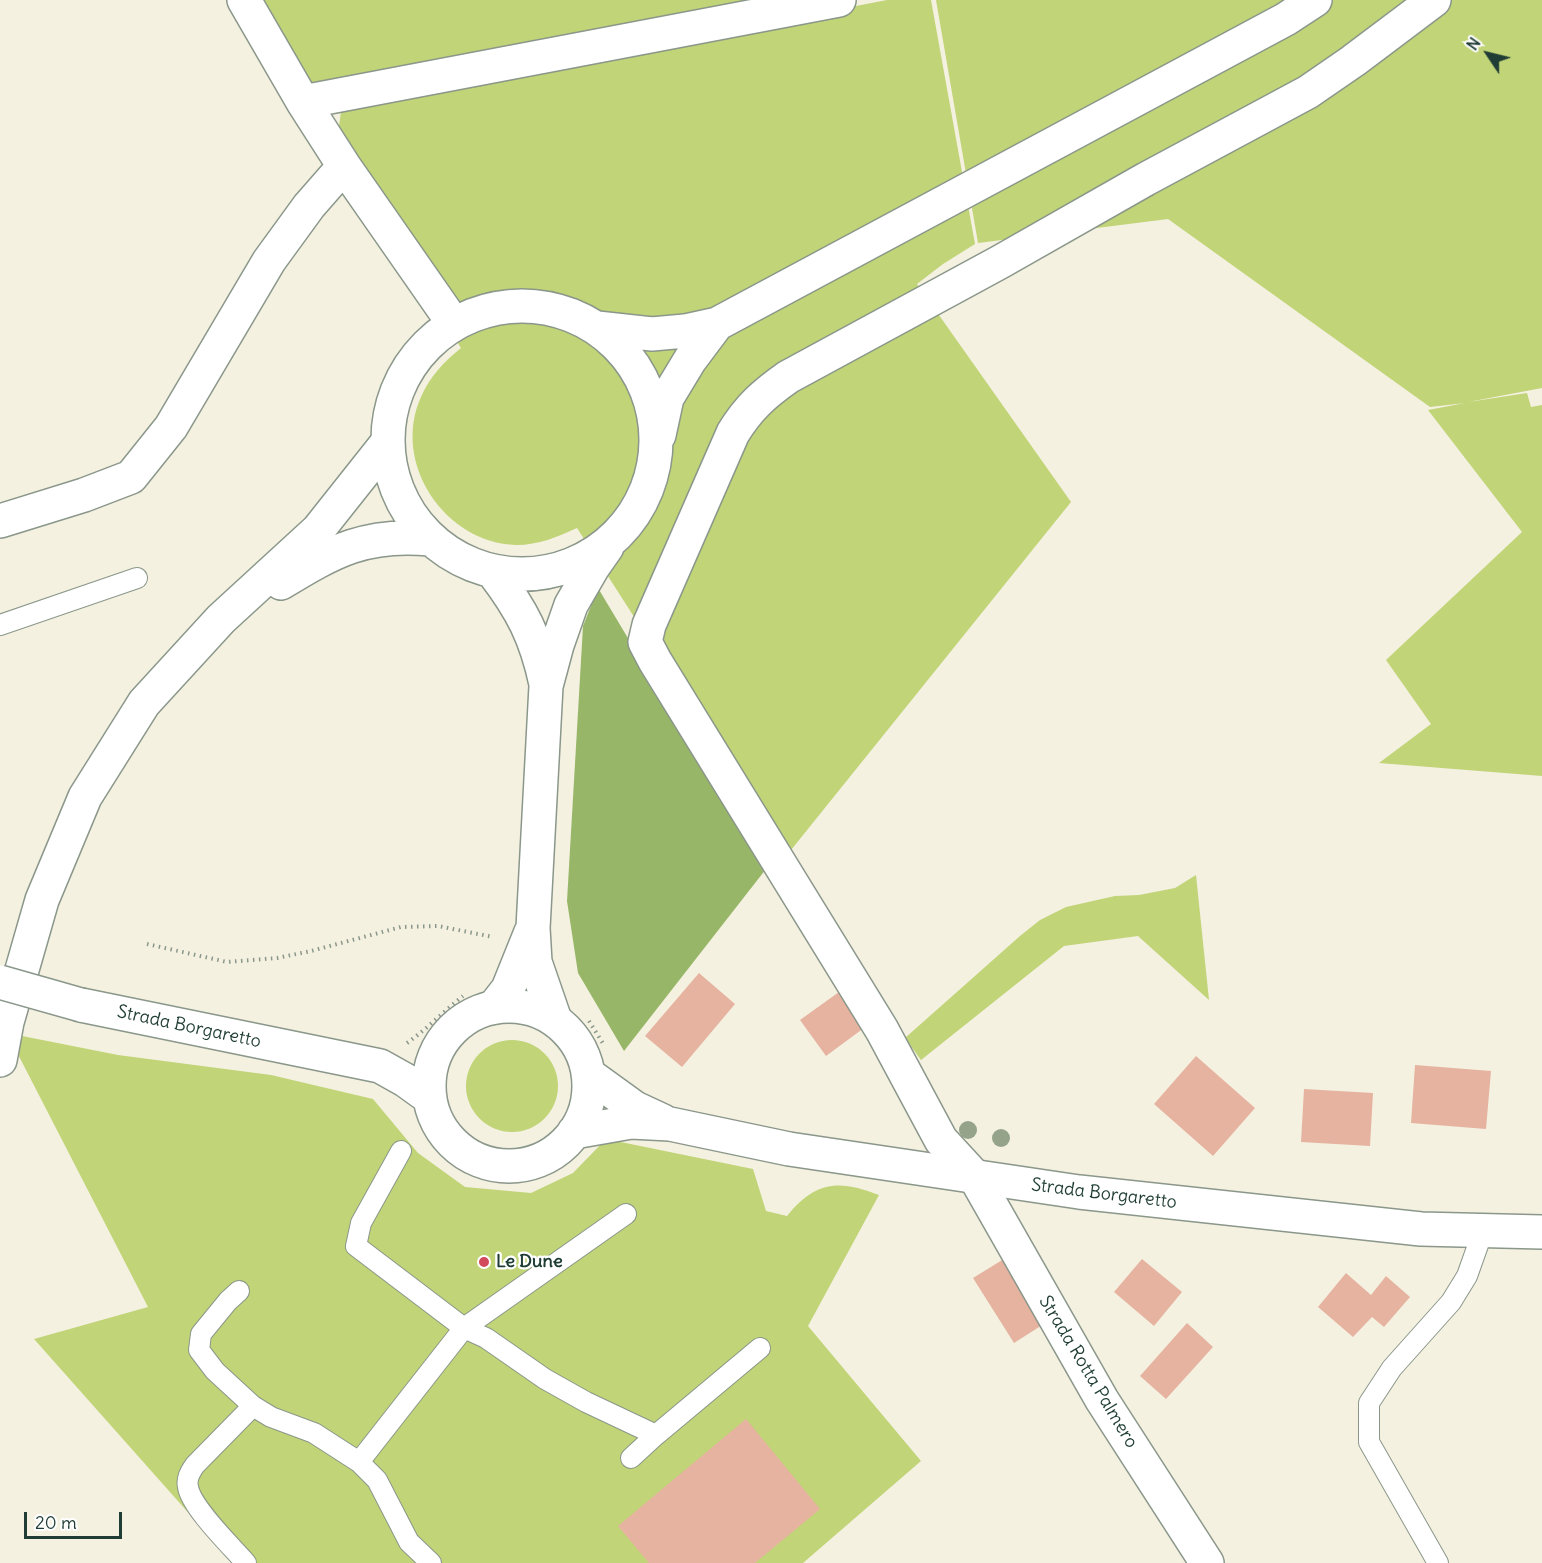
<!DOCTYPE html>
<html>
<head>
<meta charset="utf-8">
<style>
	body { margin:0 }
	#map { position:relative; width:1542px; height:1563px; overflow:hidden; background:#f4f1e1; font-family:Delius,sans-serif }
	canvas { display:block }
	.north { position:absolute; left:1458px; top:24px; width:60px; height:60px; -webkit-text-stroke:4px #fff; paint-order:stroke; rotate:305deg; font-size:16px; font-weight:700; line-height:24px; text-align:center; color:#1f3d34 }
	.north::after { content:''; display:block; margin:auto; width:21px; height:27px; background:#1f3d34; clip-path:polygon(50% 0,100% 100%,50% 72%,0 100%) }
	.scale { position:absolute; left:24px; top:1512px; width:98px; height:27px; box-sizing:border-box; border:3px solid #1f3d34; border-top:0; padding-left:8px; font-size:18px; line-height:21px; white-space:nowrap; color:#1f3d34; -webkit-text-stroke:4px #fff; paint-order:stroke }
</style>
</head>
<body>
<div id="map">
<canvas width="1542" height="1563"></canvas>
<div class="north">N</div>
<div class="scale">20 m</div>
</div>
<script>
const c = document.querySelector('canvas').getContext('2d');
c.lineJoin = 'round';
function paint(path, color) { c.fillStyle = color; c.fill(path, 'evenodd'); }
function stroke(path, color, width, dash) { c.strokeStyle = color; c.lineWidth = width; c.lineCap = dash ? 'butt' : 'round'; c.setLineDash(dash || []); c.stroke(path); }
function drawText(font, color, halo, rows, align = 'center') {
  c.font = font + ' Delius,sans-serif'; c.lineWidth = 4.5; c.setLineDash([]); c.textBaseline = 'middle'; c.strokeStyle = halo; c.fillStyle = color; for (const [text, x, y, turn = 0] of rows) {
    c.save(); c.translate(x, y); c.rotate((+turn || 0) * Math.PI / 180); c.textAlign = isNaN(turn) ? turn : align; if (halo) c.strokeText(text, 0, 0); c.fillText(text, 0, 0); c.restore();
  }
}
const green = new Path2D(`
	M 253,0 L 778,0 L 306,90 Z
	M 887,0 L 931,0 L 975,244 L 943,264 L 917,284 L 1071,502 L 787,855 L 577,528 C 557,537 539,545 516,545 C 445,543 391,463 421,397 C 430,376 444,362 461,348 L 344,166 L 339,126 L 342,105 Z
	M 936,0 L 1542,0 L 1542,388 L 1468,402 L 1527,393 L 1531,407 L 1542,405 L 1542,776 L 1379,763 L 1431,724 L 1386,660 L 1522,532 L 1428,410 L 1465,403 L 1430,407 L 1168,219 L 978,243 Z
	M 1196,875 L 1209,1000 L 1138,936 L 1064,946 L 921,1060 L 905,1038 L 1020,936 L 1040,920 L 1066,907 L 1115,896 L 1139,895 L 1175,888 Z
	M 7,1033 L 118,1055 L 271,1075 L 373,1099 L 418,1153 L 465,1187 L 531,1193 L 573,1173 L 606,1139 L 753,1169 L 766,1211 L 787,1216 C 815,1181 839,1179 879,1195 L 808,1326 L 921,1461 L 803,1563 L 233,1563 L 34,1339 L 148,1307 Z
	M466 1086a46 46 0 1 1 92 0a46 46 0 1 1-92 0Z`);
const forest = new Path2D(`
	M 598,588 L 766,869 L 624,1051 L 578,973 L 567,901 L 583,626 Z`);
const building = new Path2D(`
	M 699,973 L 735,1004 L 682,1067 L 645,1036 Z
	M 839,992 L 864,1028 L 826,1056 L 800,1020 Z
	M 1196,1056 L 1255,1108 L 1213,1156 L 1154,1104 Z
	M 1415,1065 L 1491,1071 L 1486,1129 L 1411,1123 Z
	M 1304,1089 L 1373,1093 L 1370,1146 L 1301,1142 Z
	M 1007,1257 L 1047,1322 L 1014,1343 L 973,1278 Z
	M 1142,1259 L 1182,1292 L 1154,1326 L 1114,1292 Z
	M 1346,1273 L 1371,1295 L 1386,1276 L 1410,1297 L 1384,1327 L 1372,1317 L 1353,1337 L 1318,1307 Z
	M 1187,1323 L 1213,1347 L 1166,1399 L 1140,1376 Z
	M 746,1419 L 820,1509 L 755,1563 L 649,1563 L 618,1526 Z`);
const path = new Path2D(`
	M 147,944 L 227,962 L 277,958 L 311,951 L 401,927 L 438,926 L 493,937
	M 589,1021 L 604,1045
	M 407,1043 C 427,1029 444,1011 463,996`);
const lane = new Path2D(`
	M 0,625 L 137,578
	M 401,1151 L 361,1223 L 356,1246 L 464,1328 L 486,1338 L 545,1379 L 586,1402 L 656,1435
	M 239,1291 L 228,1301 L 201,1334 L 199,1350 L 215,1371 L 253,1406 L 271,1417 L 314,1433 L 359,1462 L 377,1480 L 409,1542 L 431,1563
	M 631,1458 L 656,1435 L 760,1348
	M 359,1462 L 464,1328 L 626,1214
	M 246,1563 C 231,1546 191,1507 188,1487 C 186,1479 190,1472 195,1465 L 253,1406
	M 1438,1563 L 1369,1442 L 1369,1403 L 1392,1368 L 1451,1302 L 1467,1276 L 1483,1231`);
const street = new Path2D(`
	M 244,0 L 303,102 L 344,166 L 454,324
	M 303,102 L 839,0
	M 0,521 L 84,495 L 131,477 L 171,427 L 269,261 L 309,206 L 344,166
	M 1207,1563 L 1102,1400 L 975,1177 L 941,1140 L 882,1030 L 655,661 L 645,642 L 649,625 L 733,433 C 749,407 764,394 788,377 L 1000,262 L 1146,179 L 1308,92 L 1353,61 L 1434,0`);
const secondary = new Path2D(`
	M 81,1005 L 380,1066 L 405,1080 L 430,1098
	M429 1086a80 80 0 1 1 160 0a80 80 0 1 1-160 0Z
	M 588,1074 L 635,1108 L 663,1121
	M 574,1132 L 631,1122 L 670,1124 L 789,1149 L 1079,1192 L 1421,1229 L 1542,1232`);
const primary = new Path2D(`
	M388 440a134 134 0 1 1 268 0a134 134 0 1 1-268 0Z
	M 597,328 L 652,334 L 685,331 L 717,324 L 1286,19 L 1315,0
	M 659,435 L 667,398 L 690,360 L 717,324
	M 493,572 C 522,610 536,637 546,684
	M 281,583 C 335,550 366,533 430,539
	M 494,1007 L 508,989 L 531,932
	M 555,1020 L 535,962 L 533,928 L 546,686 L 557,645 L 571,605 L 593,567 L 607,547
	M 0,1060 L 7,1022 L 42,900 L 85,797 L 144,703 L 221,619 L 318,530 L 387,443`);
const secondaryBridge = new Path2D(`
	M 0,982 L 81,1005`);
const trees = [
	[968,1130],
	[1001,1138]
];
const markers = [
	[484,1262,6,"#d1495b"]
];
const streetNames = [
	["Strada Borgaretto",189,1027,12],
	["Strada Borgaretto",1104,1194,7],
	["Strada Rotta Palmero",1088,1372,59]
];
const poiNames = [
	["Le Dune",496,1262]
];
paint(green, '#c1d477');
paint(forest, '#98b668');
paint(building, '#e6b3a0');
stroke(lane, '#8a978a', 22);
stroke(street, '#8a978a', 36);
stroke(secondary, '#8a978a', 36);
stroke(primary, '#8a978a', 36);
stroke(path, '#8a978a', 4, [1.5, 4.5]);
stroke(lane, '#fff', 20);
stroke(street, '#fff', 33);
stroke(secondary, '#fff', 33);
stroke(primary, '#fff', 33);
stroke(secondaryBridge, '#8a978a', 36, []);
stroke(secondaryBridge, '#fff', 33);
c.fillStyle = '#95a38b';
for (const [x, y] of trees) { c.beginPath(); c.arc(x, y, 9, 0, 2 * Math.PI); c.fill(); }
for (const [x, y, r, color] of markers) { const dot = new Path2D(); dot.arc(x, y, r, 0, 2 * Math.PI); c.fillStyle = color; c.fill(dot); stroke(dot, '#fff', 2); }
drawText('18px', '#1f3d34', '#fff', streetNames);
drawText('bold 18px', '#1f3d34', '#fff', poiNames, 'left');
</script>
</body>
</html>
